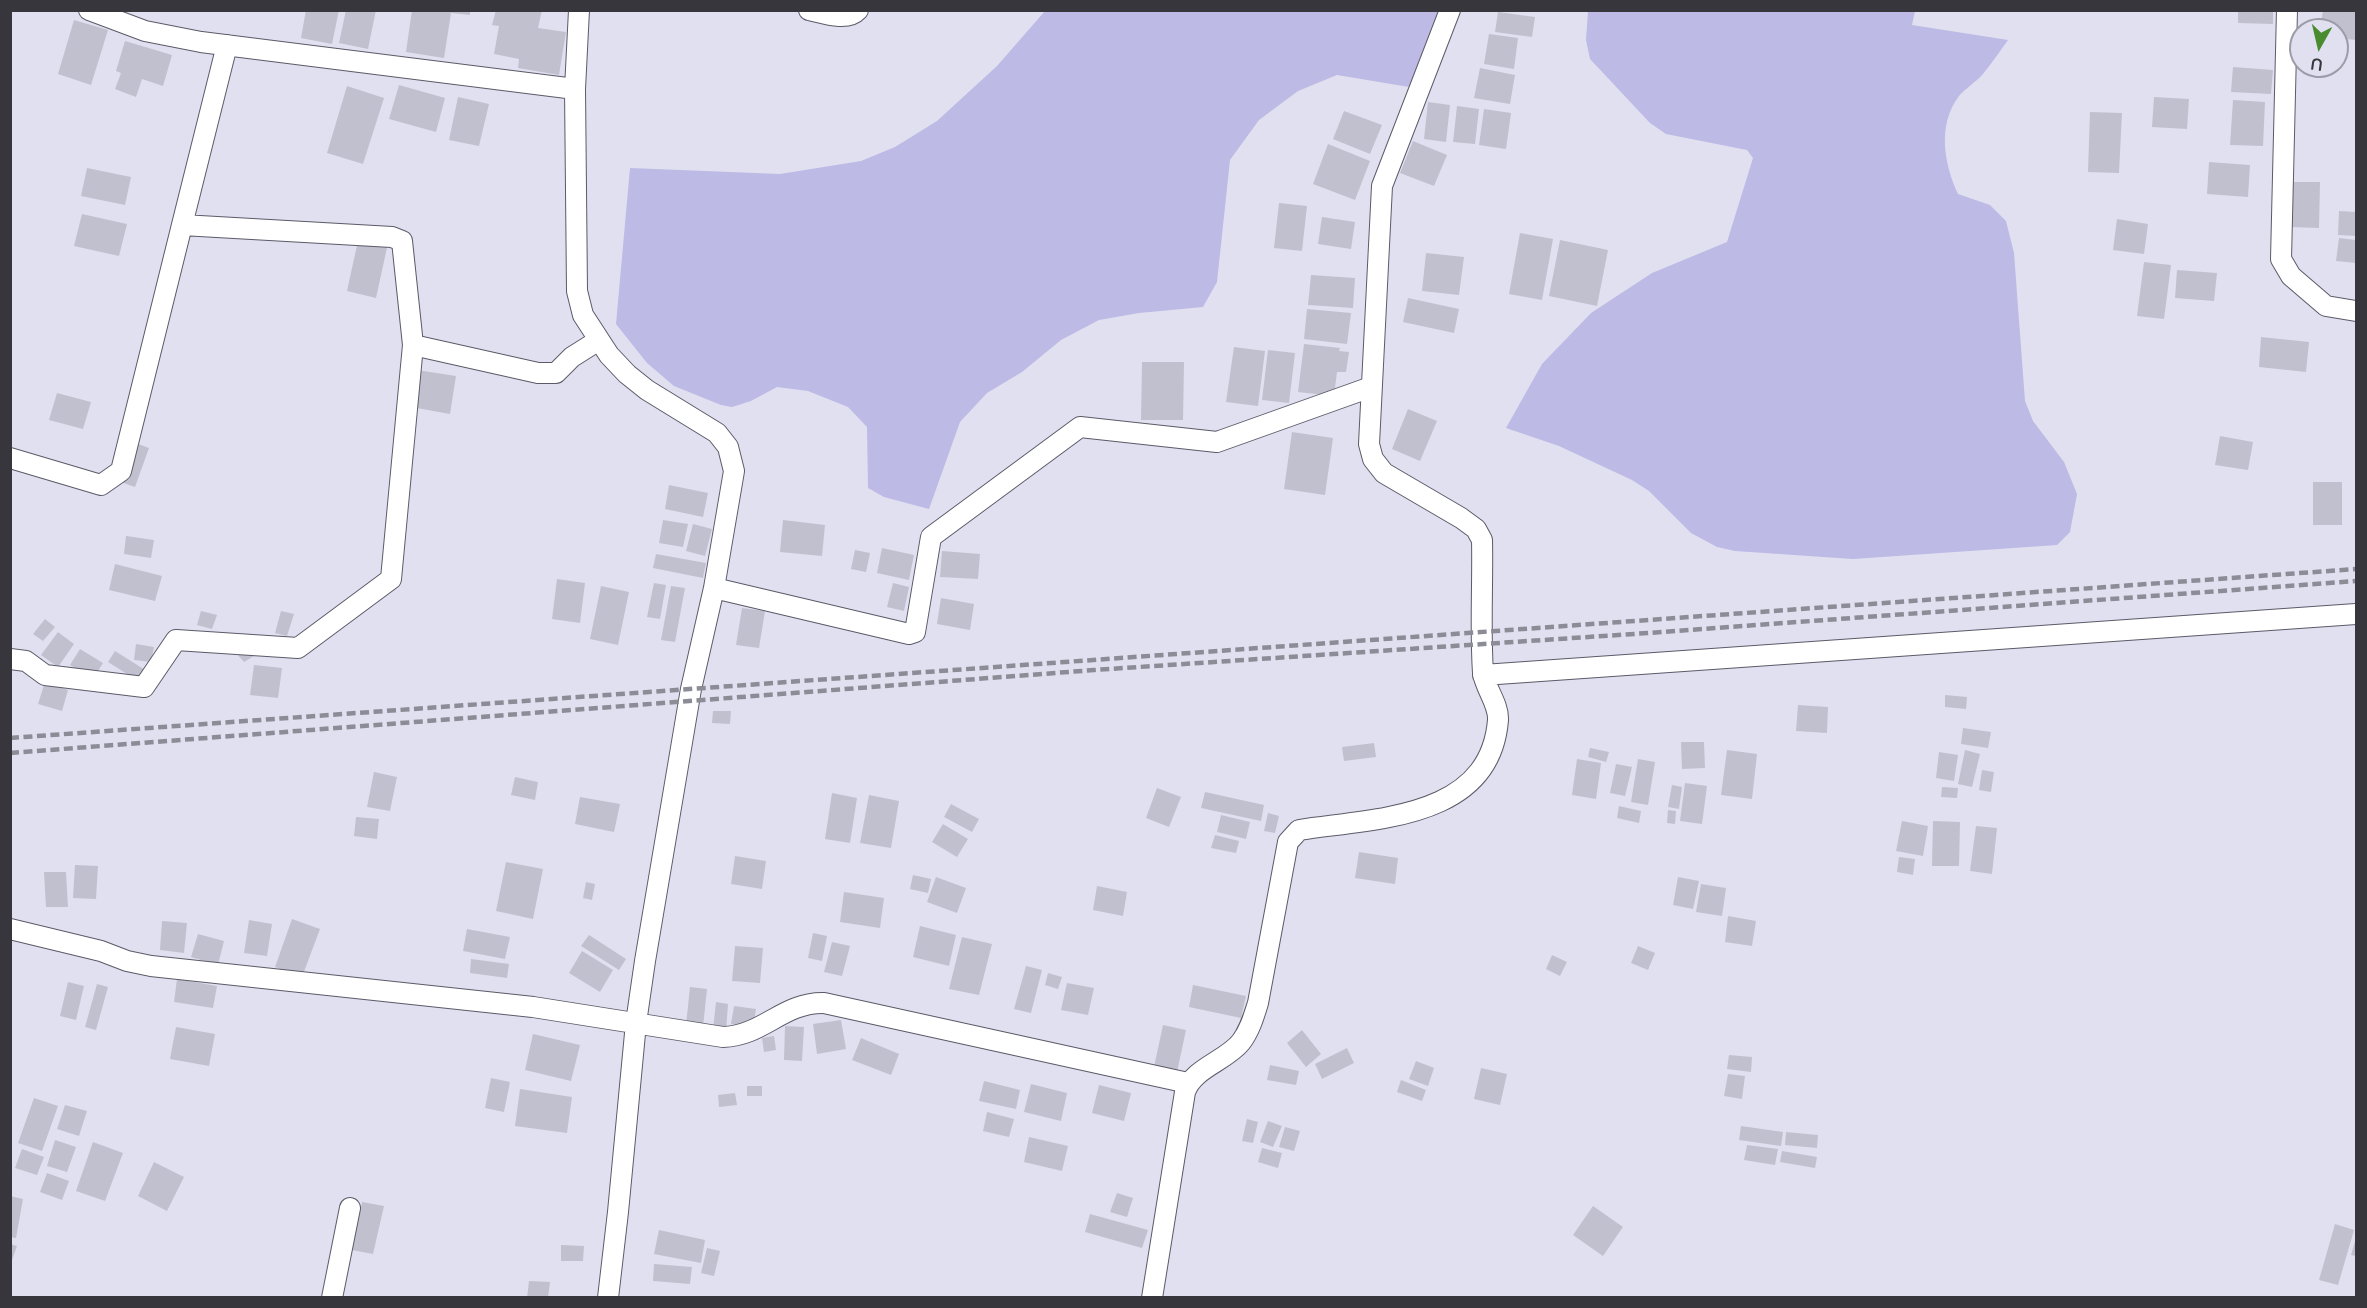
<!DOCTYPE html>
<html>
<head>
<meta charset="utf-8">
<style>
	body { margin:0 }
	#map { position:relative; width:2367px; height:1308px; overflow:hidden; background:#e0e0f0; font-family:"Varela Round",sans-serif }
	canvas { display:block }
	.frame { position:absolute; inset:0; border:12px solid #36363c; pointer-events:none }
	.north { position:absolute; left:2289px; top:18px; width:60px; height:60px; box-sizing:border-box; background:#e0e0f0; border:2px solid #9c9ca8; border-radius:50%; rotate:188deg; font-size:16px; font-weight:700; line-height:24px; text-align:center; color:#36363c }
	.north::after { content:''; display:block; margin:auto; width:21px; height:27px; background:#498c2f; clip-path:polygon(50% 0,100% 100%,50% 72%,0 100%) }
</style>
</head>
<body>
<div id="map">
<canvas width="2367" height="1308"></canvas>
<div class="frame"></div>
<div class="north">U</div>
</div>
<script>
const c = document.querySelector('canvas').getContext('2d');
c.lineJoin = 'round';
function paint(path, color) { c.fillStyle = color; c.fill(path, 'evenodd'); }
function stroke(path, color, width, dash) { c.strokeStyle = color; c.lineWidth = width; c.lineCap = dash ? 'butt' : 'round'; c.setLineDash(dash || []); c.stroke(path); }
const green = new Path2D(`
	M 1045,11 L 1443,11 L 1409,87 L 1337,75 L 1298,91 L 1259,120 L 1230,160 L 1217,282 L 1203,307 L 1139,313 L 1099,320 L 1061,340 L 1022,372 L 987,393 L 960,422 L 929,509 L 884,497 L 868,488 L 867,427 L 848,407 L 808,391 L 777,387 L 751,401 L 732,407 L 721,405 L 674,386 L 647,363 L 616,324 L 630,168 L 780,174 L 861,161 L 895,147 L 937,121 L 997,66 Z
	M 1588,11 L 1915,11 L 1912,25 L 2008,40 C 2000,51 1992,63 1983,74 C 1976,82 1966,88 1959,96 C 1937,125 1944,164 1958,194 L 1990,205 L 2006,221 L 2014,253 L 2025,401 L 2033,421 L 2064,462 L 2077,494 L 2070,532 L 2057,545 L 1853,559 L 1735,551 L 1717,547 L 1691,533 L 1649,491 L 1632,480 L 1559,446 L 1506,428 L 1542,364 L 1591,313 L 1652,273 L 1727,242 L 1753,158 L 1747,150 L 1666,134 L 1650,123 L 1590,59 L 1586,40 Z`);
const building = new Path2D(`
	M 306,10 L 339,10 L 332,44 L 301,38 Z
	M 346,10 L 376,10 L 368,49 L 339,43 Z
	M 412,10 L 470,10 L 470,15 L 451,13 L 444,58 L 406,52 Z
	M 496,10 L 542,10 L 538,28 L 566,32 L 559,75 L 518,68 L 519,59 L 494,54 L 499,26 L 492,25 Z
	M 2238,10 L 2273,10 L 2273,24 L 2238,23 Z
	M 2323,10 L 2356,10 L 2356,40 L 2337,38 L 2337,30 L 2320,30 Z
	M 1498,12 L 1535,17 L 1532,37 L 1495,32 Z
	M 74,20 L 108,30 L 91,85 L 58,74 Z
	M 1489,34 L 1518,38 L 1514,69 L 1484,64 Z
	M 125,41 L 172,55 L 163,86 L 142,79 L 136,97 L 115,89 L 121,73 L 116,71 Z
	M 2233,67 L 2273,70 L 2271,94 L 2231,92 Z
	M 1480,68 L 1515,75 L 1510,104 L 1474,98 Z
	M 399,85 L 445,98 L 436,132 L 389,119 Z
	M 347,86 L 384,98 L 363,164 L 327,153 Z
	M 458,97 L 489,104 L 479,146 L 449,140 Z
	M 2154,97 L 2189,99 L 2187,129 L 2152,127 Z
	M 2233,100 L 2265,102 L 2263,146 L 2230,145 Z
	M 1428,102 L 1450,105 L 1446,142 L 1424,139 Z
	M 1457,106 L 1479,109 L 1475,144 L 1453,142 Z
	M 1484,109 L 1511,113 L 1506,149 L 1479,145 Z
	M 1344,111 L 1382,125 L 1370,154 L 1333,139 Z
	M 2090,112 L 2122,113 L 2119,173 L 2088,172 Z
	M 1413,141 L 1447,155 L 1434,186 L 1400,173 Z
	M 1328,144 L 1370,161 L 1355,200 L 1313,184 Z
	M 2209,162 L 2250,165 L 2248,197 L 2207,194 Z
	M 87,168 L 131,177 L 125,205 L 81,196 Z
	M 2291,182 L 2320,182 L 2319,228 L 2290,227 Z
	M 1279,203 L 1307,206 L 1302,251 L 1274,248 Z
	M 2339,211 L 2356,212 L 2356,236 L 2338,235 Z
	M 82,214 L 127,224 L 119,256 L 74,246 Z
	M 1322,217 L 1355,222 L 1351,249 L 1318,244 Z
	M 2117,219 L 2148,224 L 2144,254 L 2113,250 Z
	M 1520,233 L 1553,239 L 1542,300 L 1509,294 Z
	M 359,236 L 388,243 L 376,298 L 347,291 Z
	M 2339,238 L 2356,240 L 2356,263 L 2336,261 Z
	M 1560,240 L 1608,250 L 1597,306 L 1549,296 Z
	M 1426,253 L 1464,257 L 1459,295 L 1422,291 Z
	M 2144,262 L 2171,265 L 2164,319 L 2137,316 Z
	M 2177,270 L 2217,273 L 2214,301 L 2175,298 Z
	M 1311,275 L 1355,278 L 1353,308 L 1308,305 Z
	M 1408,298 L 1459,309 L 1454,333 L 1403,322 Z
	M 1307,309 L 1351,313 L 1347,344 L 1304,339 Z
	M 2261,337 L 2309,342 L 2306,372 L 2259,367 Z
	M 1304,344 L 1340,348 L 1339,351 L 1349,352 L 1346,372 L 1337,372 L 1334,396 L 1298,392 Z
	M 1234,347 L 1265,351 L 1258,406 L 1226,402 Z
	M 1268,350 L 1295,353 L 1289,403 L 1262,400 Z
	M 1142,362 L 1184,362 L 1183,420 L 1141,420 Z
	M 417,370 L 456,376 L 450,414 L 411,407 Z
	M 57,393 L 91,402 L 83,429 L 49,420 Z
	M 1408,409 L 1437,421 L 1420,461 L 1392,449 Z
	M 1292,432 L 1333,438 L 1325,495 L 1284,489 Z
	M 2220,436 L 2253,442 L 2248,470 L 2215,465 Z
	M 125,439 L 149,448 L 135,487 L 112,479 Z
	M 2313,482 L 2342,482 L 2342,525 L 2313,525 Z
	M 669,485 L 708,493 L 703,517 L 665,509 Z
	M 663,520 L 688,524 L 683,547 L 659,543 Z
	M 783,520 L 825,525 L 822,556 L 780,552 Z
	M 693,524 L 712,529 L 705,556 L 686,551 Z
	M 126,536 L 154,540 L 151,558 L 124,554 Z
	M 882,548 L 914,555 L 909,580 L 877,573 Z
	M 855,550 L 870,553 L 866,572 L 851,569 Z
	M 942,551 L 980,554 L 978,579 L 940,577 Z
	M 656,554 L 706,563 L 703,578 L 653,568 Z
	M 115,564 L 162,576 L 155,601 L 109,590 Z
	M 557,579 L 585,583 L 580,623 L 552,619 Z
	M 654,583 L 666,585 L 660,619 L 647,617 Z
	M 893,583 L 909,587 L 904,611 L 887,607 Z
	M 601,586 L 629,592 L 618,645 L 590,639 Z
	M 671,586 L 685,588 L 675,642 L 661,640 Z
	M 941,598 L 974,604 L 970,630 L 937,624 Z
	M 742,608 L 765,611 L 759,648 L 736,645 Z
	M 201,611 L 217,615 L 212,629 L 197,625 Z
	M 281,611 L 294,614 L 287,636 L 275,633 Z
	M 45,619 L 55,627 L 43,641 L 33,634 Z
	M 58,632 L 74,644 L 58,667 L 41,655 Z
	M 136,644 L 154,647 L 151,662 L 134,660 Z
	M 248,647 L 254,656 L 244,662 L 237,654 Z
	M 80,649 L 103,663 L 93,679 L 70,665 Z
	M 115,651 L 150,673 L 143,684 L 108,662 Z
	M 254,665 L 282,668 L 278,698 L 250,695 Z
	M 45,682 L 68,690 L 62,711 L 38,704 Z
	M 1945,695 L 1967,697 L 1966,709 L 1945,707 Z
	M 1798,705 L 1828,707 L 1827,733 L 1796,731 Z
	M 713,711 L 731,711 L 730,724 L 712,723 Z
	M 1963,728 L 1991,732 L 1988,748 L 1961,744 Z
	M 1681,742 L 1704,742 L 1705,768 L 1682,769 Z
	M 1374,743 L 1376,757 L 1344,761 L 1342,747 Z
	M 1590,748 L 1609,752 L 1606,762 L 1588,757 Z
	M 1727,750 L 1757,754 L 1752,799 L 1721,795 Z
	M 1965,750 L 1980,754 L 1972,787 L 1958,784 Z
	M 1939,752 L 1958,755 L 1954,781 L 1936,778 Z
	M 1577,759 L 1601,763 L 1596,799 L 1572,795 Z
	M 1638,759 L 1655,762 L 1648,805 L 1631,802 Z
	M 1616,764 L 1632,767 L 1625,796 L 1610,793 Z
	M 1982,770 L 1994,772 L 1991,792 L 1979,790 Z
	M 374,772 L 397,777 L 390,811 L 367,807 Z
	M 515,777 L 538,782 L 535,800 L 511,795 Z
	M 1685,783 L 1707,786 L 1702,824 L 1680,821 Z
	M 1672,785 L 1682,787 L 1679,809 L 1668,807 Z
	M 1942,787 L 1958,788 L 1957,798 L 1941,797 Z
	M 1157,788 L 1181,797 L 1169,827 L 1146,818 Z
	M 1205,792 L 1264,805 L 1261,821 L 1201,808 Z
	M 832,793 L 857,798 L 850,843 L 825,839 Z
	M 869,795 L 899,801 L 891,848 L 860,843 Z
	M 580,797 L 620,804 L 614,832 L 575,824 Z
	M 951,804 L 979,819 L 972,832 L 944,817 Z
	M 1619,806 L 1641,811 L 1639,823 L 1617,818 Z
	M 1668,810 L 1676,811 L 1675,824 L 1667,823 Z
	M 1268,813 L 1279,816 L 1275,833 L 1264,831 Z
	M 1221,815 L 1250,822 L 1246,839 L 1217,832 Z
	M 356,817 L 379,819 L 377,839 L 354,836 Z
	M 1902,821 L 1928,826 L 1923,856 L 1896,851 Z
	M 1933,821 L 1960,822 L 1959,866 L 1932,866 Z
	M 943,824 L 968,839 L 957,857 L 932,842 Z
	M 1976,826 L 1997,828 L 1992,874 L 1970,871 Z
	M 1215,835 L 1239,841 L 1236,853 L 1211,848 Z
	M 1359,852 L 1398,858 L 1395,884 L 1355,878 Z
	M 735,856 L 766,861 L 762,889 L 731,884 Z
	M 1899,857 L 1915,859 L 1913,875 L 1897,872 Z
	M 506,862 L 543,869 L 533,919 L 496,911 Z
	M 75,865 L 98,866 L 96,899 L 73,898 Z
	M 44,872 L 66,872 L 68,907 L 46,907 Z
	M 913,875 L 931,879 L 928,893 L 910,889 Z
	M 936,877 L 966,888 L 957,913 L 927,902 Z
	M 1678,877 L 1699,881 L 1693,909 L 1673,905 Z
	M 586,882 L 595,884 L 592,900 L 583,898 Z
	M 1701,884 L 1726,888 L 1722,916 L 1696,912 Z
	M 1097,886 L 1127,892 L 1123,916 L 1093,910 Z
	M 844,892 L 884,898 L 880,928 L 840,922 Z
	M 1728,916 L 1756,921 L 1752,946 L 1725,942 Z
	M 292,919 L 320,929 L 302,977 L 275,967 Z
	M 249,920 L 272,924 L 267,956 L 244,953 Z
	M 162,921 L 187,923 L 184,953 L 160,950 Z
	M 920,926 L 956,935 L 949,966 L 913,957 Z
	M 467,929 L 510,937 L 505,959 L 463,951 Z
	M 813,933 L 827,936 L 822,961 L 808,958 Z
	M 198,934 L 224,941 L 218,965 L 191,957 Z
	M 589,935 L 626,959 L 619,970 L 581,946 Z
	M 962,937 L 992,944 L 979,995 L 949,989 Z
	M 832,942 L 850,946 L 842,976 L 824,972 Z
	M 735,946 L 763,948 L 760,983 L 732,981 Z
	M 1638,946 L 1655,953 L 1648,970 L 1631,963 Z
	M 582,951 L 613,970 L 600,992 L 569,973 Z
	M 1552,955 L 1567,962 L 1560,976 L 1546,969 Z
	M 471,959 L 509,964 L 507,978 L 470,973 Z
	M 1026,966 L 1042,970 L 1031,1013 L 1014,1009 Z
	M 1048,973 L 1062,977 L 1058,989 L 1045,985 Z
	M 177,979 L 217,986 L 213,1008 L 174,1002 Z
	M 68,982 L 84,986 L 76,1020 L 60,1016 Z
	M 1067,983 L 1094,988 L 1088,1015 L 1061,1010 Z
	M 97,984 L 108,987 L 96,1030 L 85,1027 Z
	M 1193,985 L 1246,996 L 1241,1018 L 1189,1007 Z
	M 690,987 L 707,989 L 703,1027 L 686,1025 Z
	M 716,1002 L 728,1004 L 726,1031 L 713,1030 Z
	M 734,1006 L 756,1009 L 753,1027 L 731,1024 Z
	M 841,1020 L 846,1049 L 817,1054 L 813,1024 Z
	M 1163,1025 L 1186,1030 L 1177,1072 L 1154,1067 Z
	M 785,1026 L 804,1027 L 802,1061 L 784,1060 Z
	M 176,1027 L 215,1034 L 209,1066 L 170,1059 Z
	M 1302,1030 L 1321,1054 L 1306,1067 L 1287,1043 Z
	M 533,1034 L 580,1045 L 571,1081 L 525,1070 Z
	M 774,1036 L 776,1050 L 764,1052 L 762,1038 Z
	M 861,1038 L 899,1054 L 891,1075 L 852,1060 Z
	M 1347,1048 L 1354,1063 L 1322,1079 L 1315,1064 Z
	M 1729,1055 L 1752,1057 L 1751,1072 L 1727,1069 Z
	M 1416,1061 L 1434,1068 L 1428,1086 L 1409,1079 Z
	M 1270,1065 L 1299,1071 L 1296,1085 L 1267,1080 Z
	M 1481,1068 L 1507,1074 L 1500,1105 L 1474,1099 Z
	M 1728,1074 L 1745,1076 L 1742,1099 L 1724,1096 Z
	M 491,1078 L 510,1082 L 504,1112 L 485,1108 Z
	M 1401,1080 L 1426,1090 L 1422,1101 L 1397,1092 Z
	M 984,1081 L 1020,1090 L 1016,1109 L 979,1101 Z
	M 1031,1084 L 1067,1093 L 1061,1121 L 1024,1112 Z
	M 1099,1085 L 1131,1093 L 1124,1121 L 1092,1113 Z
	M 747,1086 L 762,1086 L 762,1096 L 747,1096 Z
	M 520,1089 L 572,1097 L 567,1133 L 515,1126 Z
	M 735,1093 L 737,1105 L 719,1107 L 718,1095 Z
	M 34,1098 L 58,1106 L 42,1151 L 18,1143 Z
	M 65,1105 L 87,1111 L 79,1136 L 57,1129 Z
	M 987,1112 L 1014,1119 L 1009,1137 L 983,1131 Z
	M 1247,1119 L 1258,1122 L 1253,1143 L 1242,1141 Z
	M 1268,1121 L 1282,1126 L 1273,1147 L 1260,1142 Z
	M 1741,1126 L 1783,1132 L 1781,1146 L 1739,1140 Z
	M 1285,1127 L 1300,1131 L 1294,1151 L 1279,1147 Z
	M 1786,1132 L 1818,1135 L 1817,1148 L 1785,1145 Z
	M 1029,1137 L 1068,1146 L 1062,1171 L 1024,1162 Z
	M 55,1140 L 76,1147 L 67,1172 L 47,1166 Z
	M 93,1142 L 123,1153 L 105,1201 L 76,1191 Z
	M 1747,1145 L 1778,1149 L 1775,1165 L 1744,1160 Z
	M 1262,1148 L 1282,1153 L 1278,1168 L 1258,1162 Z
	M 22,1149 L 44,1157 L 37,1175 L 15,1168 Z
	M 1782,1151 L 1817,1157 L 1815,1168 L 1780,1162 Z
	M 154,1162 L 184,1177 L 167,1211 L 138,1196 Z
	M 47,1173 L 69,1181 L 62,1200 L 40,1192 Z
	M 1117,1193 L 1133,1198 L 1127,1217 L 1110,1212 Z
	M 10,1196 L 23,1199 L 16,1238 L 10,1237 Z
	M 362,1202 L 384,1206 L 373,1254 L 352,1250 Z
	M 1593,1206 L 1623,1227 L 1603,1256 L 1573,1235 Z
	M 1090,1214 L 1148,1230 L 1142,1248 L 1085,1232 Z
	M 2335,1224 L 2354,1230 L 2338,1285 L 2319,1280 Z
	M 659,1230 L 705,1240 L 701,1263 L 654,1254 Z
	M 2356,1238 L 2356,1256 L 2351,1255 Z
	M 10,1244 L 17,1246 L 11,1263 L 10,1263 Z
	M 561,1245 L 584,1246 L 583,1261 L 561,1261 Z
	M 707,1248 L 720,1251 L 714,1276 L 701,1273 Z
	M 654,1264 L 692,1267 L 690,1284 L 653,1281 Z
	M 529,1281 L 550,1282 L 548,1298 L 527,1298 Z`);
const street = new Path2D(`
	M 89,10 L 145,31 L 201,42 L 575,89
	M 579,10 L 575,89 L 577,291 L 583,315 L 609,355 L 627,374 L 647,390 L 717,433 L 728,447 L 734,471 L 714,588 L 691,689 L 645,961 L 636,1023 L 618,1212 L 608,1298
	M 809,10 C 823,13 847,22 858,10
	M 2287,10 L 2281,259 L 2291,276 L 2326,306 L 2356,311
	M 182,225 L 227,45
	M 10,458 L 101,485 L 121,471 L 182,225 L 392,237 L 402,241 L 413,345 L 538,373 L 556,373 L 572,357 L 599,340
	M 714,588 L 909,634 L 915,632 L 931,537 L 1080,427 L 1217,442 L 1371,387
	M 10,659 L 26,661 L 45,675 L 144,687 L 176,640 L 298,648 L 391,579 L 413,345
	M 1483,675 L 2356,614
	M 10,929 L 101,951 L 127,961 L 151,966 L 533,1007 L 723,1037 C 763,1036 783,1002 824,1003 L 1188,1083
	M 332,1298 L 350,1208
	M 1152,1298 L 1185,1092 C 1193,1068 1226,1061 1241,1042 C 1250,1030 1254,1016 1258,1003 L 1288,842 L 1299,830 C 1374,818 1490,820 1498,720 C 1499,704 1485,688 1483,673 C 1480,629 1483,584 1482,540 L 1476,529 L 1461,518 L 1384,473 L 1373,459 L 1369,444 L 1382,186 L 1450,10`);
const rail = new Path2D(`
	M 10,738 L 2356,569
	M 10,753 L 1094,670 L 1648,633 L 2356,581`);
paint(green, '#bdbae5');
paint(building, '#c0c0cf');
stroke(street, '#5b5a68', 22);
stroke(street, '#fff', 20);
stroke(rail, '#8c8c97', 4.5, [9, 4.5]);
</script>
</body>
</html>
